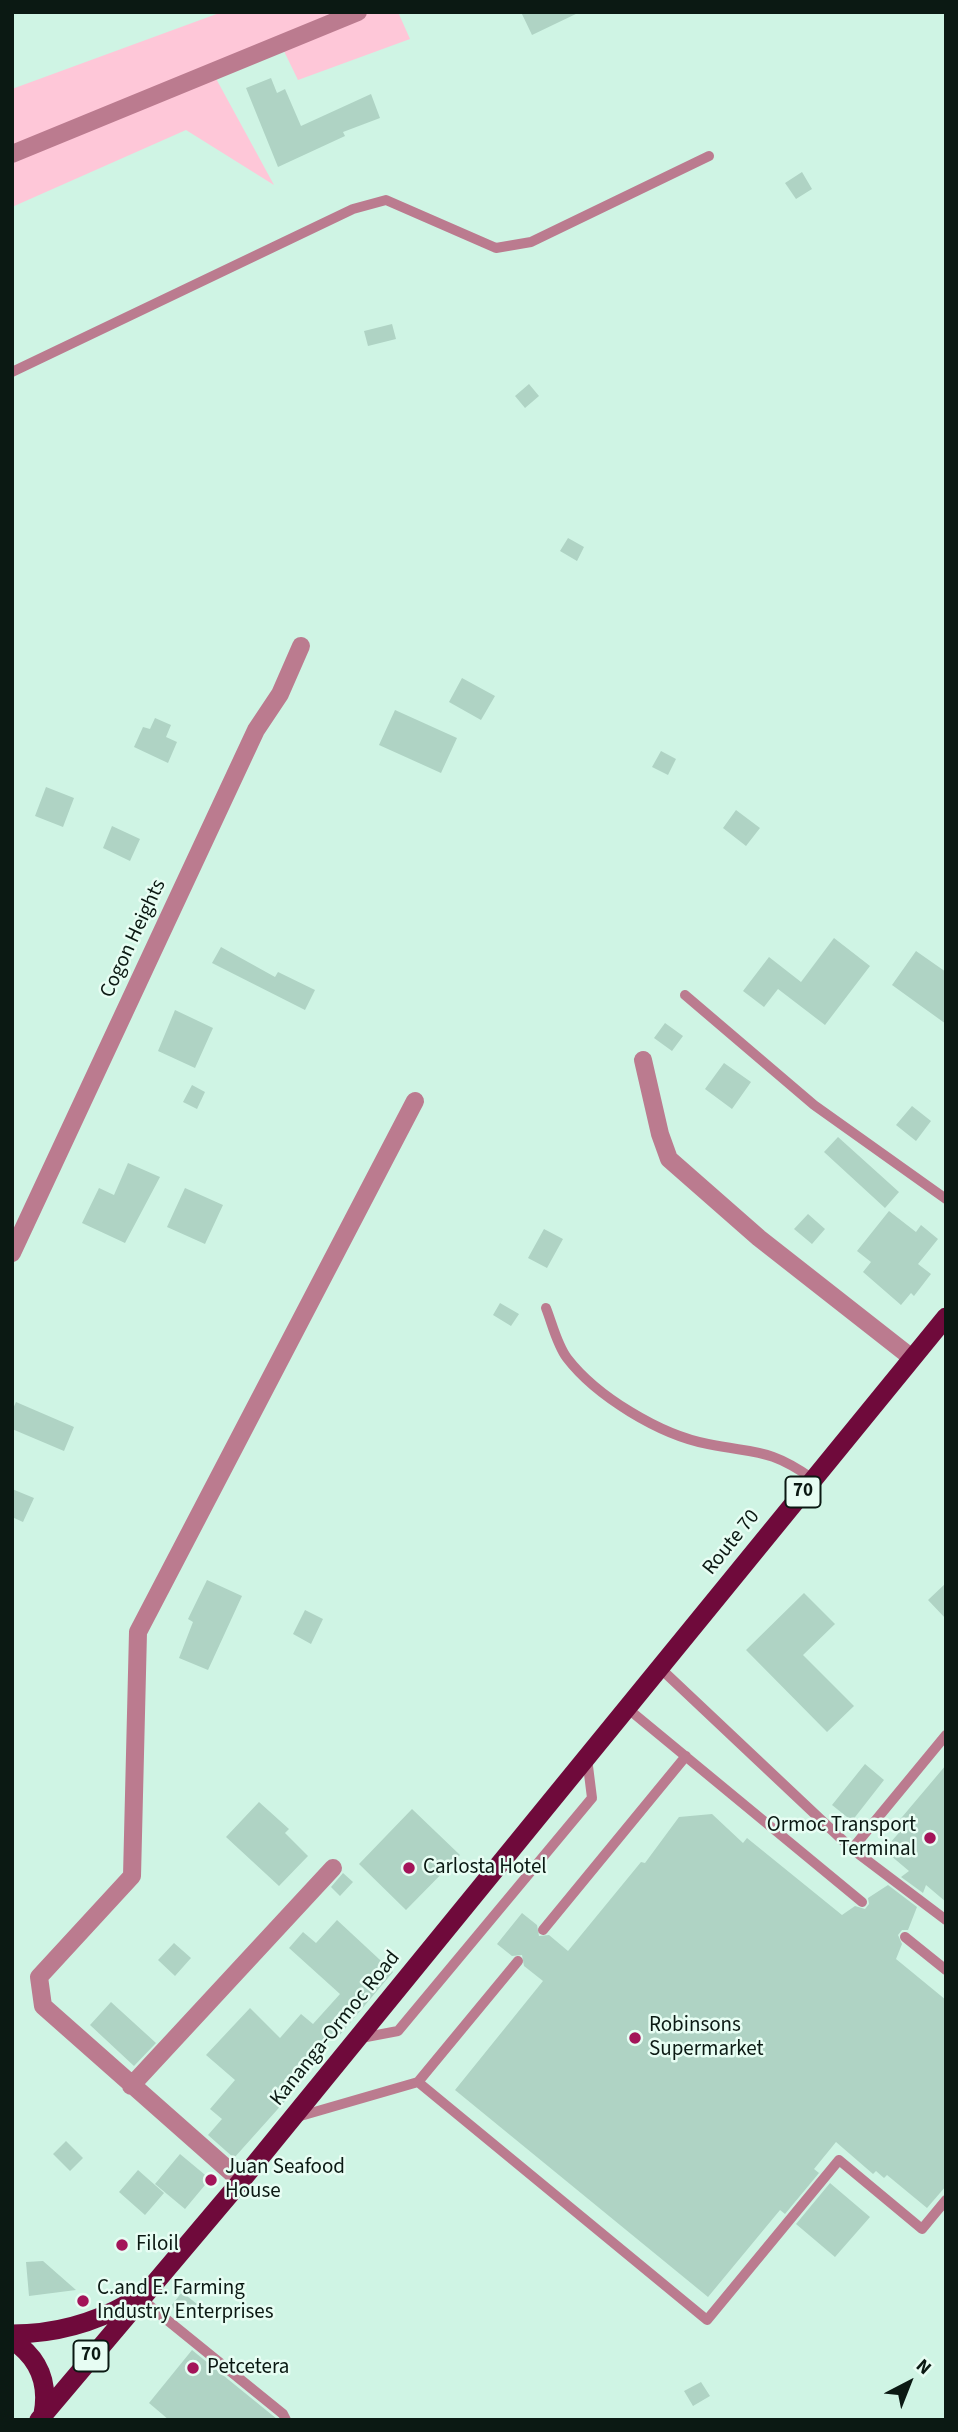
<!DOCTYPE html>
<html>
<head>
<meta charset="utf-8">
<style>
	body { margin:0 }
	#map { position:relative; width:958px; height:2432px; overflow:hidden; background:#cff4e4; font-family:"Source Sans 3",sans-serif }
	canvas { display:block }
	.frame { position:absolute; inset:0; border:14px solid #0b1913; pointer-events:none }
	.north { position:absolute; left:874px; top:2348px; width:70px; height:70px; -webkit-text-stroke:5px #e7fdf3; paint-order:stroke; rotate:42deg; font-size:19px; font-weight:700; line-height:28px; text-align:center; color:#0b1913 }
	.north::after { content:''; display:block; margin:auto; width:24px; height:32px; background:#0b1913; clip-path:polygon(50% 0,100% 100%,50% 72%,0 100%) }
</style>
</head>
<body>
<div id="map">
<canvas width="958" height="2432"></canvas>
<div class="frame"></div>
<div class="north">N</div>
</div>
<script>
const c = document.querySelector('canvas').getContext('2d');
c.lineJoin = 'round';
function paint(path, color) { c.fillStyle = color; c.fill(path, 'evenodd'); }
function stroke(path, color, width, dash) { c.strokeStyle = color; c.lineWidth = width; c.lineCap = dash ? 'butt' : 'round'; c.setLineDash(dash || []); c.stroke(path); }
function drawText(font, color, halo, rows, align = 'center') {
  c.font = font + ' "Source Sans 3",sans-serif'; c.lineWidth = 5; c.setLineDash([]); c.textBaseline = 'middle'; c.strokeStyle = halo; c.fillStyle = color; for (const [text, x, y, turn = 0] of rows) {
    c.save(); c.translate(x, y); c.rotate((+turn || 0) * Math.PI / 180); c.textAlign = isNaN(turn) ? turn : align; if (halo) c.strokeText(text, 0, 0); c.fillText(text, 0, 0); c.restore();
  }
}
const green = new Path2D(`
	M 222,12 L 398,12 L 410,39 L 298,80 L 281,45 L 213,73 L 274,185 L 186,130 L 12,207 L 12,89 Z`);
const building = new Path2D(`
	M 521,12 L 580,12 L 532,35 Z
	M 271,78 L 277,93 L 285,89 L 301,126 L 371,94 L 380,118 L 343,132 L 345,136 L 278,167 L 246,88 Z
	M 802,172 L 812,189 L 796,199 L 785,183 Z
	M 392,324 L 396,339 L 368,346 L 364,331 Z
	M 529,384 L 539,396 L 525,408 L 515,396 Z
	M 568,538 L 584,547 L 577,561 L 560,551 Z
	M 462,678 L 495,696 L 481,720 L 449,702 Z
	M 395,710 L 457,738 L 441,773 L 379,745 Z
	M 155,718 L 171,725 L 166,737 L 177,742 L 168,763 L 134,747 L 143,727 L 150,729 Z
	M 661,751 L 676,759 L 668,775 L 652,767 Z
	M 46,787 L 74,798 L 63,827 L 35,816 Z
	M 736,810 L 760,828 L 746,846 L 723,828 Z
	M 112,826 L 140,839 L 130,861 L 103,848 Z
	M 834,938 L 870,966 L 825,1025 L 778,989 L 764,1007 L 743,991 L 769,957 L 801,982 Z
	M 221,947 L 275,977 L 278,972 L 315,990 L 305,1010 L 212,963 Z
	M 916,951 L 946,972 L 946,1024 L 892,985 Z
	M 175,1010 L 213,1028 L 195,1068 L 158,1051 Z
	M 665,1023 L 683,1036 L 672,1051 L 654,1038 Z
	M 724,1063 L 751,1082 L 732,1109 L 705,1089 Z
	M 192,1085 L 205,1092 L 197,1109 L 183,1102 Z
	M 912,1106 L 931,1121 L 916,1141 L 896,1125 Z
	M 838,1137 L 899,1192 L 885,1208 L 824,1152 Z
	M 128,1163 L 160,1177 L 125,1243 L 82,1223 L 99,1188 L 114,1195 Z
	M 185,1188 L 223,1205 L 205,1244 L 167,1227 Z
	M 889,1211 L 916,1232 L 921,1225 L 938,1239 L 918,1264 L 931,1274 L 914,1296 L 911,1293 L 901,1305 L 863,1272 L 871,1262 L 857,1251 Z
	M 808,1214 L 825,1229 L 812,1244 L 794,1229 Z
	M 544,1229 L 563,1239 L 547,1268 L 528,1258 Z
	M 500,1303 L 519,1314 L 511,1326 L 493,1315 Z
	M 16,1402 L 74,1427 L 64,1451 L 12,1429 L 12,1411 Z
	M 12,1489 L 34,1498 L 23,1522 L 12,1517 Z
	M 207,1580 L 242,1596 L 208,1670 L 179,1658 L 193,1622 L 188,1619 Z
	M 946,1583 L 946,1619 L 928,1600 Z
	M 804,1593 L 835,1624 L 803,1655 L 854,1706 L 827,1732 L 746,1650 Z
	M 305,1610 L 323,1619 L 311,1644 L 293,1634 Z
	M 865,1764 L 884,1780 L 852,1821 L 832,1805 Z
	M 946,1765 L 946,1902 L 926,1885 L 923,1893 L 901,1877 L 909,1871 L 884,1850 L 903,1828 L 897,1823 Z
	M 259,1802 L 289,1829 L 285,1833 L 308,1856 L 279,1886 L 226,1837 Z
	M 412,1809 L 460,1855 L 406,1910 L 359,1864 Z
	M 712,1814 L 743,1843 L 747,1838 L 842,1915 L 855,1906 L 865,1909 L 869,1904 L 868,1898 L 888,1885 L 917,1907 L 908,1930 L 902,1930 L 898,1935 L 902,1944 L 896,1959 L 946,2000 L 946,2186 L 927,2208 L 887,2175 L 884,2178 L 876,2171 L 873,2174 L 836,2142 L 814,2169 L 819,2173 L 785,2214 L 780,2210 L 708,2297 L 455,2090 L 543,1981 L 524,1966 L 522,1955 L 512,1956 L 497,1944 L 522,1913 L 537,1925 L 539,1936 L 549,1935 L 568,1951 L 641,1862 L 645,1863 L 679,1817 Z
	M 343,1873 L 353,1882 L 340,1896 L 331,1887 Z
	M 337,1920 L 393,1972 L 338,2037 L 333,2032 L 296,2077 L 302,2082 L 234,2158 L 208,2135 L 222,2119 L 210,2109 L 235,2080 L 206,2055 L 250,2008 L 280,2038 L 301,2014 L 313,2024 L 340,1994 L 289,1948 L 303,1932 L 316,1943 Z
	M 174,1943 L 191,1958 L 175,1976 L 158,1960 Z
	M 111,2002 L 156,2043 L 134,2066 L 90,2025 Z
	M 66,2141 L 83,2158 L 70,2171 L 53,2154 Z
	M 180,2154 L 210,2179 L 185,2209 L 155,2184 Z
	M 138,2170 L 164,2193 L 145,2215 L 119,2192 Z
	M 830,2183 L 870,2217 L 835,2257 L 796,2224 Z
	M 43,2261 L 76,2290 L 29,2296 L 26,2262 Z
	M 182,2292 L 197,2304 L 185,2318 L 171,2306 Z
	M 192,2350 L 277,2419 L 278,2420 L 169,2420 L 149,2403 Z
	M 701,2382 L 710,2396 L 693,2406 L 684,2391 Z`);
const service = new Path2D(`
	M 12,372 L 353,209 L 386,200 L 496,248 L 531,242 L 709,156
	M 685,995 L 814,1105 L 946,1199
	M 546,1308 C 552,1323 557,1345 567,1358 C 596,1396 660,1435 708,1444 C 757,1454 769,1448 813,1479
	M 660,1668 L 852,1849 L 946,1920
	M 627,1708 L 862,1902
	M 852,1849 L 946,1735
	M 543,1930 L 686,1756
	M 905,1937 L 946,1970
	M 361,2038 L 398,2031 L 592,1798 L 587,1758
	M 418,2082 L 707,2320 L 839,2160 L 922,2229 L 946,2200
	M 297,2117 L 418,2082 L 518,1961
	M 140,2298 L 283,2414 L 286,2420`);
const minor = new Path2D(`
	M 12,154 L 358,12
	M 643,1060 L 660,1134 L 669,1159 L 759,1238 L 912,1358
	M 12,1253 L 256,730 L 280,694 L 301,646
	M 131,2086 L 333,1868
	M 241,2181 L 43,2006 L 39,1977 L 132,1876 L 138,1632 L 415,1101`);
const trunk = new Path2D(`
	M 12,2334 C 55,2334 92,2324 129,2303
	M 12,2340 C 39,2358 49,2383 43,2414
	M 39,2420 L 241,2181 L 946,1317`);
const markers = [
	[930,1838,7,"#a31459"],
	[409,1868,7,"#a31459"],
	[635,2038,7,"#a31459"],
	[211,2180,7,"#a31459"],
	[122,2245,7,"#a31459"],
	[83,2301,7,"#a31459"],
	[193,2368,7,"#a31459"]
];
const shields = [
	[803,1492,35],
	[91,2356,35]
];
const shieldNames = [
	["70",803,1492],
	["70",91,2356]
];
const streetNames = [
	["Cogon Heights",134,939,-65],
	["Route 70",732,1543,-51],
	["Kananga-Ormoc Road",336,2029,-51]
];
const poiNames = [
	["Ormoc Transport",916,1826,"right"],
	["Terminal",916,1850,"right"],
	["Carlosta Hotel",423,1868],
	["Robinsons",649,2026],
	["Supermarket",649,2050],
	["Juan Seafood",225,2168],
	["House",225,2192],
	["Filoil",136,2245],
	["C.and E. Farming",97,2289],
	["Industry Enterprises",97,2313],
	["Petcetera",207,2368]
];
paint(green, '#fec7d8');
paint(building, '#afd3c4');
stroke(service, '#bb7b8f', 10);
stroke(minor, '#bb7b8f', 18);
stroke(trunk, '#6f0a3b', 19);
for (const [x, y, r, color] of markers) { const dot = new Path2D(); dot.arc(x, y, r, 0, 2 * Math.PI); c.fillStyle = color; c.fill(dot); stroke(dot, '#e7fdf3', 2.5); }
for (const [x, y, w] of shields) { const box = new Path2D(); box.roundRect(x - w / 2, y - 15.5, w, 31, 5); c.fillStyle = '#e7fdf3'; c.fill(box); stroke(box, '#0b1913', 2); }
drawText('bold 19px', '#0b1913', null, shieldNames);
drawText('21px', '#0b1913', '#e7fdf3', streetNames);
drawText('21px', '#0b1913', '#e7fdf3', poiNames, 'left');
</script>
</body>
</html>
